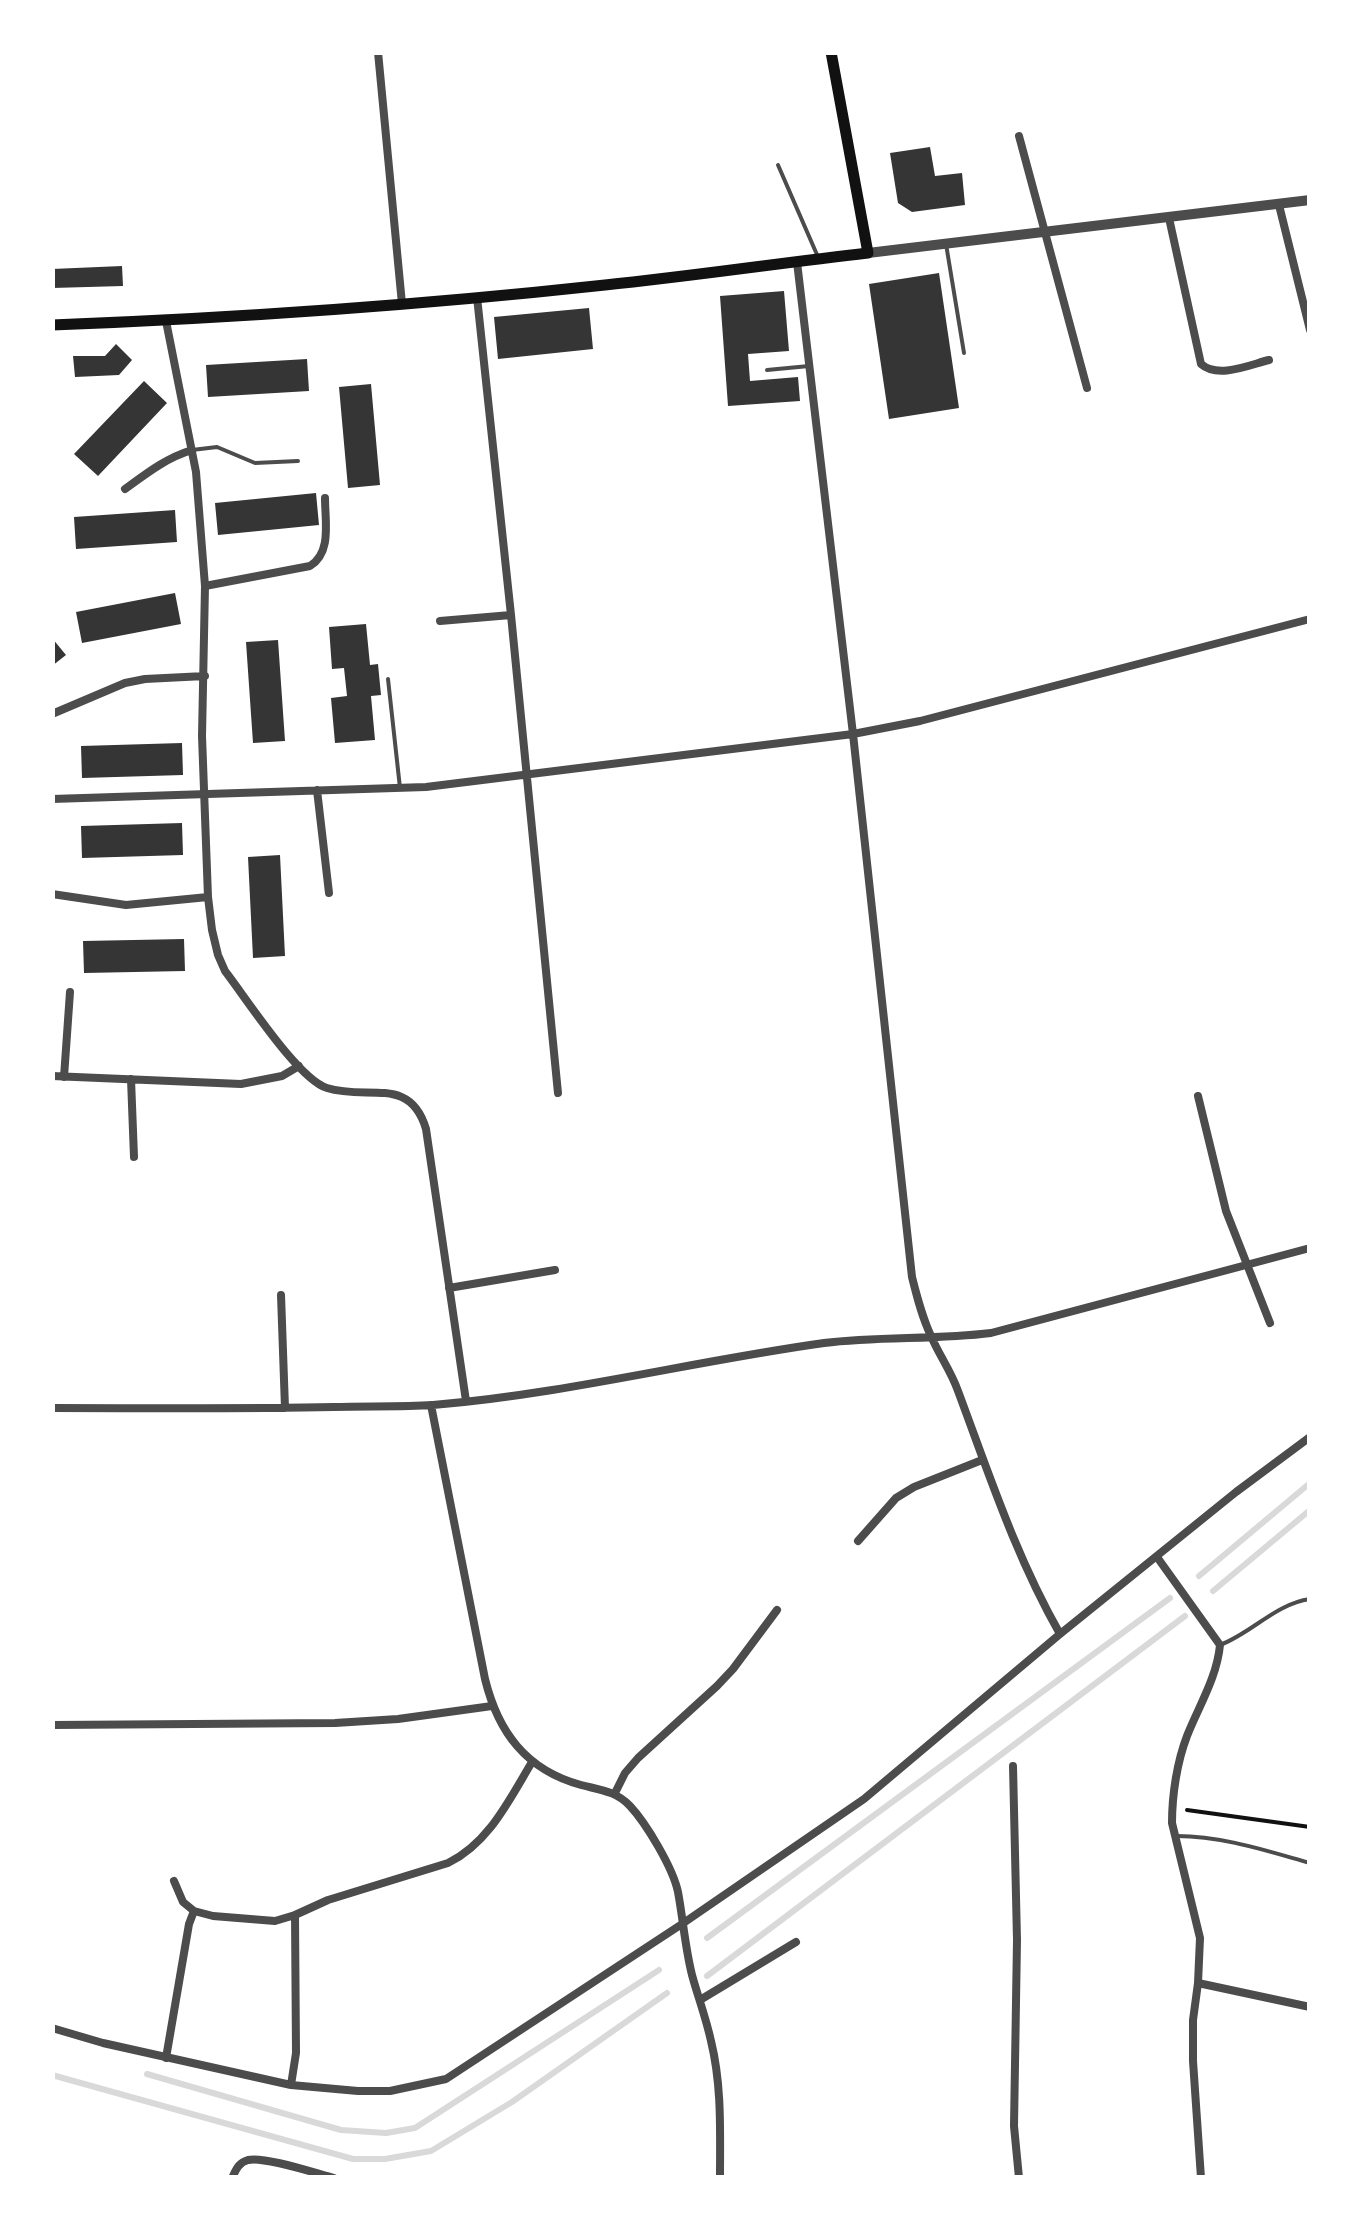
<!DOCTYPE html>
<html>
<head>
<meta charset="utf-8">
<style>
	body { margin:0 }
	#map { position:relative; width:1362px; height:2230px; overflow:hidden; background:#fff; font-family:"Times New Roman",serif }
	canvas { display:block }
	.frame { position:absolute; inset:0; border:55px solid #fff; pointer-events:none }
</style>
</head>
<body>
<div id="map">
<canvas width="1362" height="2230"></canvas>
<div class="frame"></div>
</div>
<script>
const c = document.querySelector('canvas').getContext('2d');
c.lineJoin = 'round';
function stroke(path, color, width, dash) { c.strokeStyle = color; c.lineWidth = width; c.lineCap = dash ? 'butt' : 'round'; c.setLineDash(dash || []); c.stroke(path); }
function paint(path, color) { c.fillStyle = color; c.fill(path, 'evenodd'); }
const stream = new Path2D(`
	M 1199,1576 L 1310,1483
	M 1213,1591 L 1310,1510
	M 707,1938 L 1170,1598
	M 707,1976 L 1185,1616
	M 147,2074 L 341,2130 L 386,2133 L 415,2128 L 659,1970
	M 52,2075 L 353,2159 L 385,2159 L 431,2151 L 512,2102 L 667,1993`);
const building = new Path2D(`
	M 930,147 L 935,176 L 962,173 L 965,205 L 912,212 L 898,203 L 890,153 Z
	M 122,266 L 123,286 L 52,288 L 52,269 Z
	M 939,273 L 959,408 L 889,419 L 869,284 Z
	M 784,291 L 789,351 L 748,354 L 750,381 L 798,377 L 800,401 L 728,406 L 720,296 Z
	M 589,308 L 593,349 L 498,359 L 494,317 Z
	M 116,344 L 132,360 L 119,375 L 75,377 L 73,356 L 105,356 Z
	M 307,359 L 309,391 L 208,397 L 206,365 Z
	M 144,381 L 167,403 L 98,476 L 74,454 Z
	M 371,384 L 380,485 L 348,488 L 339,387 Z
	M 316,493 L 319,525 L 218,535 L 215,503 Z
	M 175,510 L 177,542 L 76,549 L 74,517 Z
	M 175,593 L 181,624 L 82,643 L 76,612 Z
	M 366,624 L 370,665 L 378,664 L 381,695 L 371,696 L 375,740 L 335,743 L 331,698 L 347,696 L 344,668 L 332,669 L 329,627 Z
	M 52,638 L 66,655 L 52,666 Z
	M 278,640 L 285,741 L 253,743 L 246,642 Z
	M 182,743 L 183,775 L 82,778 L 81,746 Z
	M 182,823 L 183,855 L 82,858 L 81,826 Z
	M 280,855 L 285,956 L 253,958 L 248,857 Z
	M 184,939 L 185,971 L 84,973 L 83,941 Z`);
const path = new Path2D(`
	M 1187,1810 L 1310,1827`);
const service = new Path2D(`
	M 778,165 L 818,257
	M 946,244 L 964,353
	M 767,370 L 809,366
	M 192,450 L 217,447 L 255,463 L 298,461
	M 388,679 L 400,788
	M 1220,1645 C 1252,1633 1275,1604 1310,1599
	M 1177,1836 C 1222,1836 1267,1851 1310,1863`);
const minor = new Path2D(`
	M 378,52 L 402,304
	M 1019,136 L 1087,388
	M 1279,205 L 1310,330
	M 1169,218 L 1201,364 C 1218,379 1249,365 1269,360
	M 797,262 L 853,734 L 912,1277 C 917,1297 922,1317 931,1336 C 939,1355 951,1371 958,1391 C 989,1474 1016,1557 1060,1634
	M 477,297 L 511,615 L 558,1093
	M 166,321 L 196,472 L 205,586 L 202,736 L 208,897 L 212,930 L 218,955 L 225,971 C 246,998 298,1079 327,1088 C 367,1101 410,1075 426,1129 L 466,1401
	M 125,489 C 147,473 166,458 192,450
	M 205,586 L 310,566 C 332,552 325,522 325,498
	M 440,621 L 511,615
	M 52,714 L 125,683 L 145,679 L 205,676
	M 317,790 L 329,893
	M 52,799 L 426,787 L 853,734 L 920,721 L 1310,619
	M 52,894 L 126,905 L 208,897
	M 52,1076 L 241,1084 L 282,1076 L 299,1066
	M 64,1077 L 70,992
	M 131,1079 L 134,1157
	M 1198,1096 L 1226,1211 L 1270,1323
	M 449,1288 L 555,1270
	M 281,1295 L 285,1408
	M 431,1405 L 485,1679 C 498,1732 526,1770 581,1785 C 600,1790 616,1791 630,1806 C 646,1823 673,1868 678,1892 C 683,1919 685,1947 692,1975 C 698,1997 706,2018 711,2041 C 722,2086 720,2131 720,2178
	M 52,1408 C 146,1408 240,1409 334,1407 C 367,1406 401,1407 433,1405 C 565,1394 694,1361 824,1343 C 880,1336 936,1340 991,1333 L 1310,1248
	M 858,1541 L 896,1498 L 914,1487 L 982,1460
	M 1157,1557 L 1220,1645 C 1217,1677 1199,1706 1187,1736 C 1177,1762 1172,1795 1172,1823 L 1200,1938 L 1198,1983 L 1193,2020 L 1193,2061 L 1201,2178
	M 52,1725 L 335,1723 L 398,1719 L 492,1706
	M 1013,1766 L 1017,1940 L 1014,2126 L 1019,2178
	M 615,1793 L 625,1773 L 638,1758 L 717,1686 L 733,1669 L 777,1610
	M 174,1881 L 183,1902 L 194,1911 L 213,1916 L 275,1921 L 295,1915 L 328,1900 L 448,1863 C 489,1843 509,1800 532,1762
	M 1198,1983 L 1310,2007
	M 700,2000 L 796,1942
	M 52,2028 L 103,2043 L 291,2085 L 358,2091 L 390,2091 L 446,2079 L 682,1924 L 864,1799 L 1060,1634 L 1236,1492 L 1310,1437
	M 166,2058 L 189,1924 L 194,1911
	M 291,2085 L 296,2053 L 295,1915
	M 232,2178 C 236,2170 238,2163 248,2160 C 264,2156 315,2173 334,2178`);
const tertiary = new Path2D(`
	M 868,253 L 1310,200`);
const secondary = new Path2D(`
	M 52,325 C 237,318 421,305 605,285 C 693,276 780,263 868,253 L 831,52`);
stroke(stream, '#d9d9d9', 6);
paint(building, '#353535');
stroke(path, '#111', 4);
stroke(service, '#4c4c4c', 4);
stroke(minor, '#4c4c4c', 8);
stroke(tertiary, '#4c4c4c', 10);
stroke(secondary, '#111', 11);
</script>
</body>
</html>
